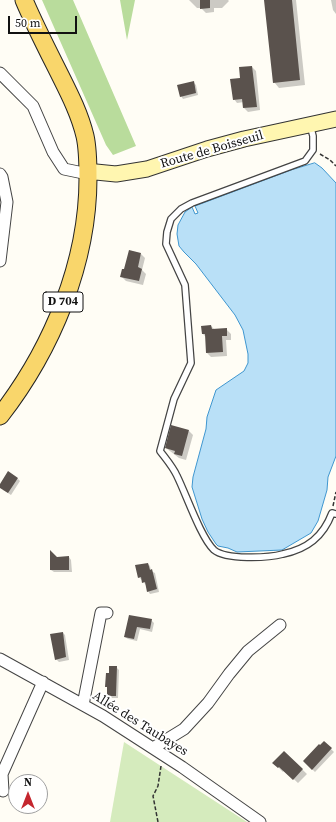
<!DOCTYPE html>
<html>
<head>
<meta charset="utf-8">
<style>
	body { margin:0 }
	#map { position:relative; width:336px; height:822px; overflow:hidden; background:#fffdf5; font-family:"Source Serif 4",serif }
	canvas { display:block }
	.north { position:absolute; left:8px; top:774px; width:40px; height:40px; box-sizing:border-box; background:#fff; border:1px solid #a0a0a0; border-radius:50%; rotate:0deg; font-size:11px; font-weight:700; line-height:16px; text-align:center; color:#111 }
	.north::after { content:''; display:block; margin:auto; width:14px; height:18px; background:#c4262e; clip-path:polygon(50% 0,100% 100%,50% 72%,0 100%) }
	.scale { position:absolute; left:8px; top:16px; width:69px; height:18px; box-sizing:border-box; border:2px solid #111; border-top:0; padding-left:5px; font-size:12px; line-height:14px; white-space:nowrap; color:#111; -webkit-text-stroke:3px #fff; paint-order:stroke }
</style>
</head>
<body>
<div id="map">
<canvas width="336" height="822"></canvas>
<div class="north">N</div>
<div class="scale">50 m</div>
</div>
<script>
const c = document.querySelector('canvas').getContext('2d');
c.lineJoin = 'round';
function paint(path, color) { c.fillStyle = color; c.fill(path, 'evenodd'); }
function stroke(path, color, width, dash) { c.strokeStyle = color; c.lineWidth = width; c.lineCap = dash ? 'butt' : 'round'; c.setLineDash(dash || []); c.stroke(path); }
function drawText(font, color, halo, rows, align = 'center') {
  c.font = font + ' "Source Serif 4",serif'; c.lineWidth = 4; c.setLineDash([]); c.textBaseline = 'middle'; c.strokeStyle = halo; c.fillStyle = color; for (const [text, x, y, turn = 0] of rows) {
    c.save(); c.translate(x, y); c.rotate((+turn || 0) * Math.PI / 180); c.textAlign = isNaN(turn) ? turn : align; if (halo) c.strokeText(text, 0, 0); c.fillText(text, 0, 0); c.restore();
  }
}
const green = new Path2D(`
	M 124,742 L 247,822 L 110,822 Z`);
const forest = new Path2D(`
	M 42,0 L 73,0 L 136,146 L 113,155 L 106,145 Z
	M 120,0 L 135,0 L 127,40 Z`);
const water = new Path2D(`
	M 315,163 L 322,168 L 336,183 L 336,456 L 328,477 L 327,490 L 318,521 L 311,533 L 282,550 L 237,552 L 228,548 L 218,546 L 216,544 L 208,532 L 202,519 L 192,487 L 193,477 L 206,429 L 207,417 L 216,390 L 244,371 L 248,363 L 248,354 L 243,330 L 235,315 L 196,264 L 184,252 L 179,246 L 177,234 L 178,225 L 185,212 L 192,207 L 195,214 L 198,213 L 195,206 L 291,170 Z`);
const shadow = new Path2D(`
	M 189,0 L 228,0 L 229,1 L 222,8 L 214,8 L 214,12 L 206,13 L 201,8 L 197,8 Z
	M 265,0 L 296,0 L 305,85 L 279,88 L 274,82 Z
	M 331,0 L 336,0 L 336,14 L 333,10 Z
	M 252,67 L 256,71 L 260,110 L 248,112 L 244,108 L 244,102 L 237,103 L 234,99 L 241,79 L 240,68 Z
	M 193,82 L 196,85 L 198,95 L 183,99 L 181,96 Z
	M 141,254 L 145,258 L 142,270 L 146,274 L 143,285 L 126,281 L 121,276 Z
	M 211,326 L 215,330 L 226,329 L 231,334 L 231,340 L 226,340 L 227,356 L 211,357 L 207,353 L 206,337 L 203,334 Z
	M 189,431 L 193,435 L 186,460 L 179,458 L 166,448 Z
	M 18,479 L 20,481 L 11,495 L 3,490 Z
	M 69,557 L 71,560 L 72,572 L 54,572 L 51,570 L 56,558 Z
	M 148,564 L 150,566 L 151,571 L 155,573 L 159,592 L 150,594 L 148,591 L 146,585 L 139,577 Z
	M 130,616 L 151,620 L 154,623 L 152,632 L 140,629 L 137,641 L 128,639 L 125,637 Z
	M 63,633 L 65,635 L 69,660 L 59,662 L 56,659 Z
	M 116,667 L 119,670 L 118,698 L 110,698 L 108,695 L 108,688 L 106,686 L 110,674 Z
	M 324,742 L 334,752 L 315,772 L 304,761 Z
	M 284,752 L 307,774 L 298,783 L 284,770 L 283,772 L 274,763 Z`);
const building = new Path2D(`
	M 200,0 L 210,0 L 210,8 L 200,9 Z
	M 264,0 L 292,0 L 300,80 L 273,83 Z
	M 252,66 L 257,107 L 243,108 L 242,99 L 233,100 L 230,79 L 240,78 L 239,67 Z
	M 194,81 L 196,93 L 180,97 L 177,85 Z
	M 129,250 L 141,253 L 138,267 L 142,269 L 139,281 L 120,277 L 122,269 L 124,269 Z
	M 211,325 L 212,329 L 227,328 L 227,336 L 222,336 L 223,352 L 206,353 L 205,334 L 202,334 L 201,326 Z
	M 171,425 L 189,430 L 182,456 L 174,454 L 175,451 L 165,448 Z
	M 8,471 L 18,478 L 8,493 L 0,488 L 0,484 Z
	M 50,550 L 57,557 L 69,556 L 69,570 L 50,570 Z
	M 148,563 L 150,570 L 152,569 L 157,589 L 147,592 L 145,582 L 142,583 L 141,577 L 138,578 L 135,565 Z
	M 129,615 L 152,619 L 150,629 L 137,627 L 134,639 L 124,637 Z
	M 63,632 L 66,657 L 55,660 L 50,634 Z
	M 109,666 L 117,666 L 116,696 L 107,696 L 107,687 L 105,687 L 106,673 L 109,673 Z
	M 324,741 L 332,748 L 312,770 L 303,761 L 319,744 L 320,745 Z
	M 284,751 L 303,769 L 293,780 L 279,767 L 278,768 L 272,763 Z`);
const path = new Path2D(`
	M 320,154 L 330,160 L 336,166
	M 333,506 L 336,492
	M 158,822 L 153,796 L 158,786 L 161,766`);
const service = new Path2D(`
	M 310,125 L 313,136 L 313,150 L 305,161 L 192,203 L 181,209 L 171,219 L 167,232 L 166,244 L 185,285 L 191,363 L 174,399 L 160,451 C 166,459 173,467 177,476 C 186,494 201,538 214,550 C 226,560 268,558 283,554 C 307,549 323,537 332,513 L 336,514`);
const minor = new Path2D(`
	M 0,73 L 33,106 L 53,152 L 64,169 L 88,174
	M 0,174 L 2,177 L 7,202 L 0,261
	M 0,659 L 103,716 L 182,767 L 260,822
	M 83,705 L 101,613 L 107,613
	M 153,748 L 184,729 L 208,703 L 229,674 L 248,651 L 280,625
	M 3,791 L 2,774 L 43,682`);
const secondary = new Path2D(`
	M 88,174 L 96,172 L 116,174 L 147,169 L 207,149 L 244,139 L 336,119`);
const primary = new Path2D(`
	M 0,416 C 52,349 88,263 88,178 C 88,164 88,149 85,136 C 80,115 70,95 61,77 C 48,51 35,26 24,0`);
const shields = [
	[63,302,40]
];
const shieldNames = [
	["D 704",63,302]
];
const streetNames = [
	["Route de Boisseuil",212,150,-16],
	["Allée des Taubayes",140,724,32]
];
paint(green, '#d5ebbd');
paint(forest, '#b9dc9c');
paint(water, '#b9e0f7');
stroke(water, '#3f96cf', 1);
paint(shadow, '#0003');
paint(building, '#5a524d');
stroke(service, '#444', 8);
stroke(minor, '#444', 13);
stroke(secondary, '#333', 17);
stroke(primary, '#222', 19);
stroke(path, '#333', 1.5, [4, 2]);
stroke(service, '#fff', 5.5);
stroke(minor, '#fff', 11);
stroke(secondary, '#fff6b0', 15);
stroke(primary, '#f9d66b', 17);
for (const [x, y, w] of shields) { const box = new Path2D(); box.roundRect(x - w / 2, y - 10, w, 20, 3); c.fillStyle = '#fff'; c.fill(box); stroke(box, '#111', 1); }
drawText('bold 12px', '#111', null, shieldNames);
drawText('13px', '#111', '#fff', streetNames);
</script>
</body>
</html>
